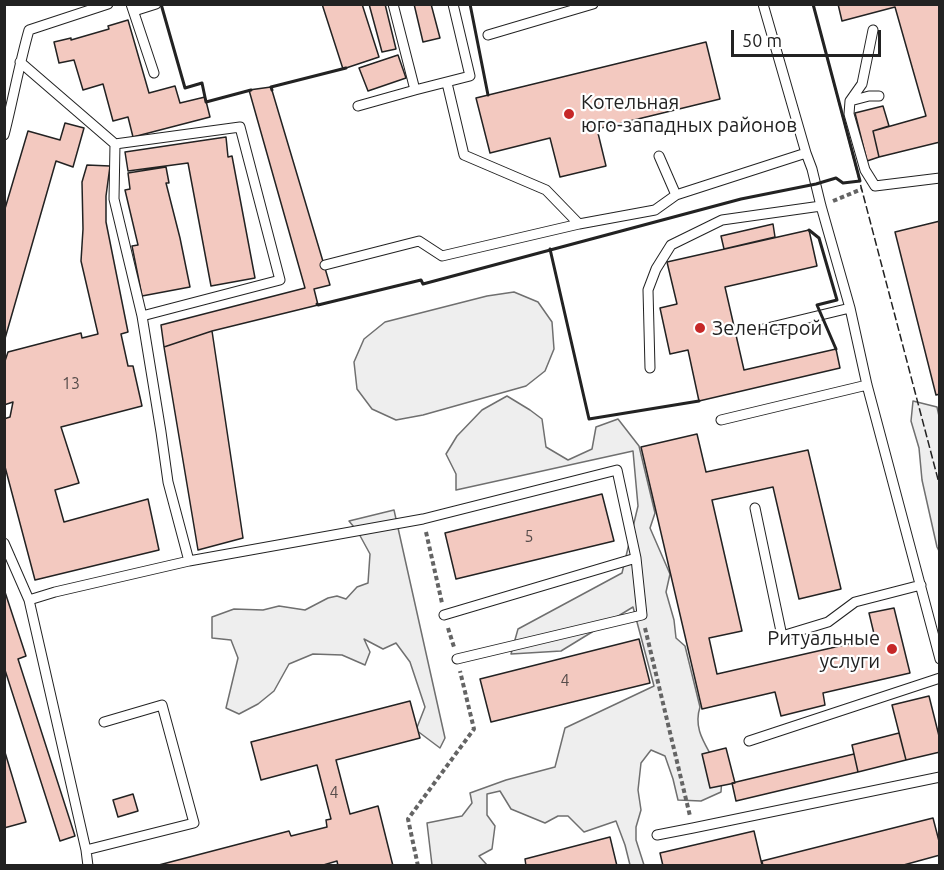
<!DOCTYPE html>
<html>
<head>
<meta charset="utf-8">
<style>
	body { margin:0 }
	#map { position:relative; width:944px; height:870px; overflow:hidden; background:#fff; font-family:Ubuntu,sans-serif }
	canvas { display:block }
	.frame { position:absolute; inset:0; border:6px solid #222; pointer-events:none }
	.scale { position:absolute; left:731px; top:30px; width:150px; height:27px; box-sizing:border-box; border:3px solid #222; border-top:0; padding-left:8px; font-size:18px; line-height:21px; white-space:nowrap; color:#222; -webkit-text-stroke:4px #fff; paint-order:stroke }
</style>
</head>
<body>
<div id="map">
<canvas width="944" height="870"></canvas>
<div class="frame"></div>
<div class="scale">50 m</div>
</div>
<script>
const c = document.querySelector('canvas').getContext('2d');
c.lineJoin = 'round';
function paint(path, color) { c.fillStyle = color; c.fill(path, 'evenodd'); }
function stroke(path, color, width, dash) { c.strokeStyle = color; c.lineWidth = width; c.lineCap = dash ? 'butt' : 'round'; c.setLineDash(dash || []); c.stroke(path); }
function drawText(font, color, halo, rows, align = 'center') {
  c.font = font + ' Ubuntu,sans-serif'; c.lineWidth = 4.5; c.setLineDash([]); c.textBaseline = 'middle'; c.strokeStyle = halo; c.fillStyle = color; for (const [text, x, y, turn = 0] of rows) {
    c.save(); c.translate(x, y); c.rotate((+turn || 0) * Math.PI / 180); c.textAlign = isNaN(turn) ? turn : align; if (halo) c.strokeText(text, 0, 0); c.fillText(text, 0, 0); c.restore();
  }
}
const green = new Path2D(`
	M 514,292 L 538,302 L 552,322 L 554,349 L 545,371 L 526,386 L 423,415 L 396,420 L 372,409 L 357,389 L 354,362 L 364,339 L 385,322 L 487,296 Z
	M 507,396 L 530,410 L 542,419 L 546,447 L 568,460 L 592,449 L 596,427 L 618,419 L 639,446 L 655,513 L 650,528 L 670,574 L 666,592 L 674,620 L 676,638 L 685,646 L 700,707 C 689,741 725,758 721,792 L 701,801 L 678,800 L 673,779 L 665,756 L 651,750 L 641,763 L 638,790 L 641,810 L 636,827 L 636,840 L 644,865 L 630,865 L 625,845 L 616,821 L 584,832 L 568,816 L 558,816 L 545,823 L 511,809 L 500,791 L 487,794 L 487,815 L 495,826 L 492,849 L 479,856 L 487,865 L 432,865 L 427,823 L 462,816 L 472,803 L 470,793 L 506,780 L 555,767 L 565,728 L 654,686 L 633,607 L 561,651 L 511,654 L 518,629 L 622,573 L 638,506 L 633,451 L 456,490 L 456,474 L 446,454 L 457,436 L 482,410 Z
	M 913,401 L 937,407 L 939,416 L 939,551 L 937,547 L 922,480 L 919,448 L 911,421 Z
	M 394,510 L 445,738 L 440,748 L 416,730 L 425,707 L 410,662 L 396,643 L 383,649 L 364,639 L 370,652 L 365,665 L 342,655 L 313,654 L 289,664 L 274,691 L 258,704 L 239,714 L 226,708 L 238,658 L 231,640 L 212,638 L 212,617 L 234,609 L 263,610 L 279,606 L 305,610 L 328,598 L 337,596 L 346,599 L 357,587 L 368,583 L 370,554 L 358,532 L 349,521 Z`);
const building = new Path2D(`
	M 322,4 L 362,4 L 379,57 L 343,69 Z
	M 369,4 L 385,4 L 396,49 L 382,52 Z
	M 414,4 L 431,4 L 440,38 L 423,42 Z
	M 838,4 L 940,4 L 940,142 L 879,157 L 873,131 L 926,116 L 895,7 L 842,21 Z
	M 128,20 L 149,93 L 175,86 L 180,103 L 205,97 L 210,117 L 133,137 L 128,117 L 113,121 L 103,84 L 83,90 L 74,60 L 59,63 L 54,42 L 71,38 L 71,40 L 109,29 L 108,26 Z
	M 706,42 L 720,99 L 597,129 L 606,166 L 560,177 L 550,138 L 490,153 L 476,98 Z
	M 398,55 L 406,78 L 368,91 L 359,68 Z
	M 271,87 L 330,285 L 314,289 L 318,305 L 212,331 L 164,347 L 161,325 L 305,288 L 249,90 Z
	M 883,106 L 889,126 L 873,131 L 879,157 L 867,161 L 855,113 Z
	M 65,123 L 84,128 L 73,167 L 56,161 L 4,342 L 4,212 L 28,131 L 60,140 Z
	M 226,137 L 228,157 L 232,156 L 255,278 L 211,286 L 188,163 L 128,171 L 125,152 Z
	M 87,165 L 110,166 L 106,196 L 106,222 L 128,332 L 121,334 L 128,366 L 133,366 L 142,406 L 61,427 L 79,483 L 55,490 L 64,522 L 148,499 L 159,550 L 35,580 L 4,463 L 4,419 L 10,417 L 13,402 L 4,405 L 4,364 L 8,352 L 81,333 L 82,338 L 98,334 L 81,261 L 83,229 L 82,182 Z
	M 166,167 L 169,183 L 166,183 L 180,238 L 190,287 L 142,296 L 132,246 L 138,245 L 125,190 L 130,189 L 128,173 Z
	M 940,221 L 940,394 L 936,395 L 895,232 Z
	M 773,224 L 775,237 L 724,249 L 721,236 Z
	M 809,230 L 817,266 L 725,287 L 744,370 L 836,349 L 840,368 L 699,401 L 688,350 L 670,354 L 660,308 L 677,304 L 667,262 Z
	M 212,331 L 243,538 L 198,550 L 164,347 Z
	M 697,434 L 706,472 L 808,450 L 841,589 L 799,599 L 773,487 L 712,500 L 742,631 L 709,638 L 717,674 L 875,638 L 869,613 L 894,608 L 910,673 L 823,693 L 825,705 L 781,716 L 775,692 L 702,709 L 641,447 Z
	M 602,494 L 614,541 L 456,579 L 445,533 Z
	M 4,589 L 26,656 L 18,659 L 75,836 L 60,841 L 4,667 Z
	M 639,639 L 650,683 L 491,722 L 480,679 Z
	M 929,696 L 940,740 L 940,752 L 906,760 L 892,705 Z
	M 410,701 L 420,738 L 336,760 L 350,814 L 378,806 L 393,866 L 338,866 L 337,861 L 320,866 L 155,866 L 289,831 L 291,836 L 327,827 L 326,820 L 331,819 L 317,765 L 261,780 L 251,742 Z
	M 899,733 L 906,760 L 858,772 L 852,745 Z
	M 726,748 L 735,783 L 710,788 L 702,754 Z
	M 4,749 L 26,822 L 4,828 Z
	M 854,754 L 858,772 L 736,801 L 732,783 Z
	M 133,794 L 138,811 L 118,817 L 113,800 Z
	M 933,818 L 940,845 L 940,855 L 900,866 L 763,866 L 762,861 Z
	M 754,831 L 762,865 L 663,866 L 660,853 Z
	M 610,837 L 617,866 L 526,866 L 525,859 Z`);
const path = new Path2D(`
	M 833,201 L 862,189
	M 426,532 L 442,603
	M 448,628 L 454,647
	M 645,628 L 690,816
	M 418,866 L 408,819 L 474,729 L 460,671`);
const lane = new Path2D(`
	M 131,4 L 154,73
	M 393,4 L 415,90
	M 763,4 L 806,153
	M 134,11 L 156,4
	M 873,30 L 862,84 L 850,101 L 849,114 L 865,170 L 875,186 L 940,178
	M 488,35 L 593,4
	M 20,62 L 115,144 L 114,199 L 142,316 L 161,432 L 168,482 L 189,561
	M 447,83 L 464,155 L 546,190 L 579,224
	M 850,101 L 869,96 L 879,96
	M 358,106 L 415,90 L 470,76 L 453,4
	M 4,135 C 13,100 19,65 29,30 L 108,4
	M 115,144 L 240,127 L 280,280 L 142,316
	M 659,156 L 676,195
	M 325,265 L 419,241 L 442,256 L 579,224 L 655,210 L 676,195 L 806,153 L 812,169 L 821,206 L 850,308 L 867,385 L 940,659
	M 763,329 L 850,308
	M 650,368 L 648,290 L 656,269 L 671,245 L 722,220 L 821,206
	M 721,420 L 867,385
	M 755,508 L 782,636 L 828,622 L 855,602 L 921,585
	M 4,543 L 29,600 L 86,850 L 88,866
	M 29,600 L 55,592 L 189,561 L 423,519 L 617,470 L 636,558 L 444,615
	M 457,659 L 642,615 L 636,558
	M 749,741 L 940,678
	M 657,835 L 693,828 L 940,777
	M 86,850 L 194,823 L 162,705 L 104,722`);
const fence = new Path2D(`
	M 813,4 L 940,487`);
const wall = new Path2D(`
	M 161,4 L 185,88 L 202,83 L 206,102 L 251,90
	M 470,4 L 488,95
	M 272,90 L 271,87 L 346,68
	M 809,230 L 819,238 L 837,300 L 817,305 L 836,349
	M 550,249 L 589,419 L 699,401
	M 317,304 L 318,305 L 421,280 L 423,284 L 741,199 L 816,184 L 836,178 L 843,183 L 860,181 L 813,4`);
const markers = [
	[569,114,6,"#c62828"],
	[700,328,6,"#c62828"],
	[892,649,6,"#c62828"]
];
const numberNames = [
	["13",71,384],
	["5",529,537],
	["4",565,681],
	["4",334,793]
];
const poiNames = [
	["Котельная",581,102],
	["юго-западных районов",581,125],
	["Зеленстрой",712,328],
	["Ритуальные",880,638,"right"],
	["услуги",880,661,"right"]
];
paint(green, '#eee');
stroke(green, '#6f6f6f', 1.5);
paint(building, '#f3c9c0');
stroke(building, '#222', 1.5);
stroke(lane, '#222', 11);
stroke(path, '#646464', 4, [4.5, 3]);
stroke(lane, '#fff', 9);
stroke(fence, '#222', 1.5, [8, 3]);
stroke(wall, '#222', 3);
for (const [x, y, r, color] of markers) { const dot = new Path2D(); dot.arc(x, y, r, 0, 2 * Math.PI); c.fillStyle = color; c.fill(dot); stroke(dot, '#fff', 2); }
drawText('16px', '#564c4a', null, numberNames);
drawText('20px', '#222', '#fff', poiNames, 'left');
</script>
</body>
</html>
